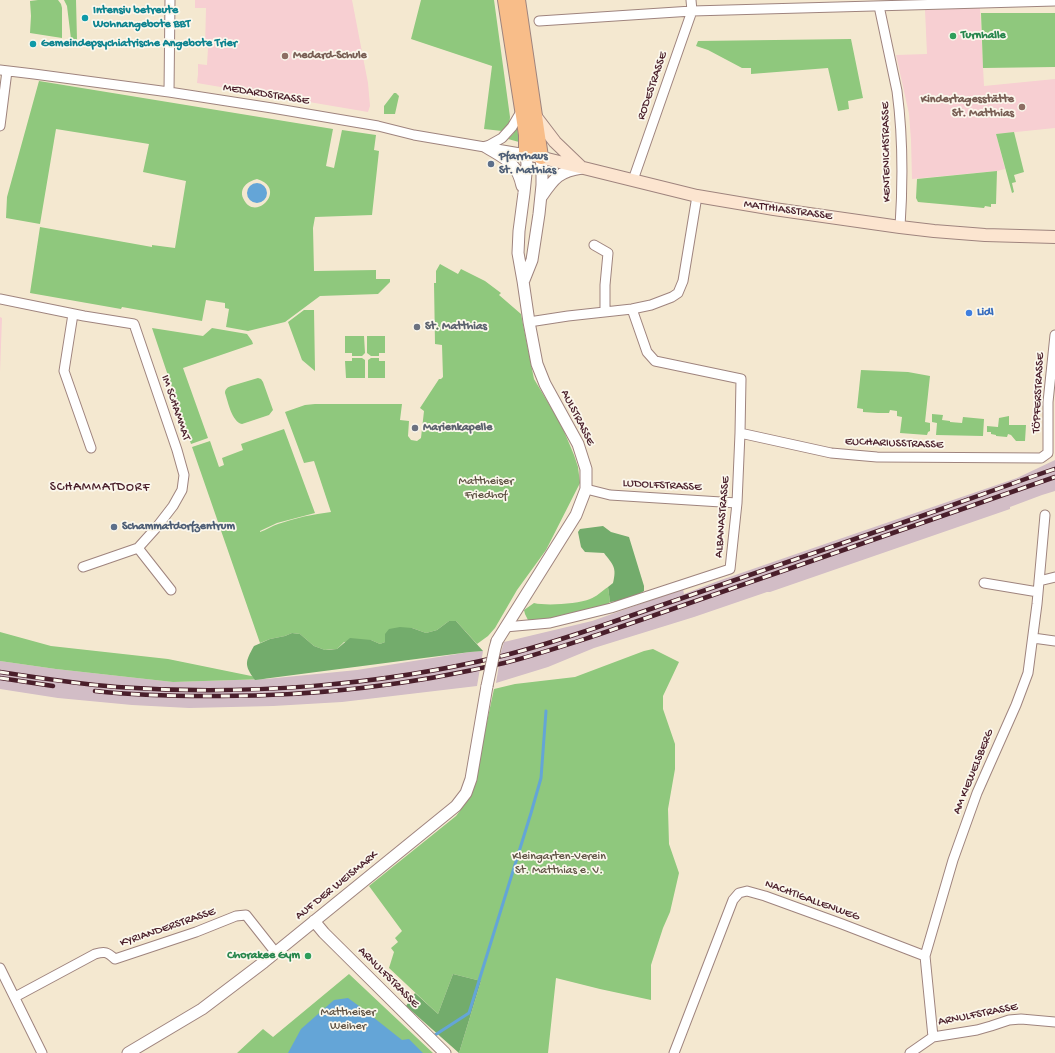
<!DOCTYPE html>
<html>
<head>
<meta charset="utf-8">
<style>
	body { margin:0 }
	canvas { display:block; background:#f4e8d0 }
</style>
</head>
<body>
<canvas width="1055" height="1053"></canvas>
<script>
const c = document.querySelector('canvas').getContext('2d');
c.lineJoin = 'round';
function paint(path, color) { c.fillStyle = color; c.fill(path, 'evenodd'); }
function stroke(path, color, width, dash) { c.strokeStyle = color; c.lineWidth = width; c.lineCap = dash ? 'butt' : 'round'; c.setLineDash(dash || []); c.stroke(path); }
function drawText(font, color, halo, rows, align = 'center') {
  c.font = font + ' "Gochi Hand",sans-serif'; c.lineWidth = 3.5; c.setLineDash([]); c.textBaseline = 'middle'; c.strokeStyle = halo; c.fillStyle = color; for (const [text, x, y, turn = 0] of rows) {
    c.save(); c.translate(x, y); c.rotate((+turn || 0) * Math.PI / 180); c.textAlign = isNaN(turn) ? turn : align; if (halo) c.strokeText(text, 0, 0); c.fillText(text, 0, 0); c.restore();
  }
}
const built = new Path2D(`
	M 195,0 L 352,0 L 368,83 L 370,106 L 368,112 L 197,83 L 198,74 L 198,64 L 207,65 L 208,48 L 205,48 L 206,8 L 195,8 Z
	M 980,8 L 984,86 L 1055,79 L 1055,128 L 996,134 L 1005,169 L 997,171 L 912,179 L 911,140 L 909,114 L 896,55 L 927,54 L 925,10 Z
	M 0,317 L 2,318 L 0,373 Z`);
const industrial = new Path2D(`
	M 1055,460 L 1055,491 L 1042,495 L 1010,507 L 1010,509 L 770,592 L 767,592 L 694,617 L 594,648 L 548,667 L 496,683 L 501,652 L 504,642 L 592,621 L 683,589 L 684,594 L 718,581 L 822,545 L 1017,478 Z
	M 483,651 L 477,686 L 342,702 L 273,706 L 189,708 L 132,705 L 58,698 L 0,689 L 0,661 L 56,669 L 173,682 L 266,679 L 357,670 L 470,652 Z`);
const green = new Path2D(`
	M 38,0 L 58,0 L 61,4 L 62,8 L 62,38 L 30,33 L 31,16 L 30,1 Z
	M 64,0 L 76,0 L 77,40 L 71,39 L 67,6 Z
	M 421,0 L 494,0 L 510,117 L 509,127 L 502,131 L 484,129 L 492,66 L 411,39 Z
	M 981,13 L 1055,13 L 1055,67 L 983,68 Z
	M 851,39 L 863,98 L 848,101 L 849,109 L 838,111 L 828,68 L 751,74 L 751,68 L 742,68 L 708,50 L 696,46 L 698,41 Z
	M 39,81 L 333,129 L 326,166 L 334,168 L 342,130 L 376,135 L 374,150 L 379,151 L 372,215 L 315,217 L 313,228 L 314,271 L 376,270 L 376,279 L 390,279 L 390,282 L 378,294 L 320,296 L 285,322 L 248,331 L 226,327 L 229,309 L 225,308 L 225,303 L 206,300 L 202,321 L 122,307 L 121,309 L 30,293 L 40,227 L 152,247 L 152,245 L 175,248 L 186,181 L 143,172 L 149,144 L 56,129 L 40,224 L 6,218 L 7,197 ZM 257,179 C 289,189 254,224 243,198 C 239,188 248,181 257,179 Z
	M 394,93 L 396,93 L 399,96 L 395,114 L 384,114 L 384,106 Z
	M 517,127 L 519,142 L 508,139 L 513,134 Z
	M 1014,132 L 1024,172 L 1014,175 L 1016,182 L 1012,183 L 1014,192 L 1012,193 L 996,134 Z
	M 997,171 L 996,204 L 991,204 L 991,207 L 985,206 L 984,208 L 918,202 L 916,198 L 917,179 Z
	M 440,264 L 458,274 L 461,269 L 485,281 L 501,293 L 499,295 L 521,314 L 534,379 L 561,424 L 574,455 L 578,467 L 580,483 L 546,550 L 517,590 L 495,628 L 488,636 L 477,644 L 456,621 L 449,621 L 437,630 L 426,633 L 412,628 L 385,642 L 380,644 L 371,640 L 344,642 L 337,649 L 332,649 L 325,650 L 314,646 L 300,634 L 292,633 L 285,636 L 270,639 L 260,643 L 192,447 L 210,441 L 219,467 L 224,465 L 222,458 L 243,450 L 241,444 L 284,429 L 315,513 L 277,523 L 260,531 L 260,532 C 266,530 272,526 278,524 C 295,518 313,514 331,512 L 314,461 L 304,463 L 285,412 L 305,405 L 315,404 L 402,404 L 400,420 L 409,421 L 408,436 L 411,440 L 417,441 L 421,438 L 424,411 L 420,408 L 439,379 L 441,379 L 443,377 L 442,345 L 435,344 L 434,283 L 436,283 L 436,271 Z
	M 304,310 L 314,310 L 315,371 L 302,360 L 288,322 Z
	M 152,328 L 203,336 L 212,328 L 247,334 L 252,341 L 253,344 L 183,368 L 208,438 L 191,444 Z
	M 345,336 L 364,336 L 365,353 L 362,356 L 352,356 L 352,353 L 345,353 Z
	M 367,336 L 385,336 L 385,353 L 379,353 L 379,356 L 371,356 L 367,353 Z
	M 352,358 L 362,358 L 365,360 L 365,378 L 346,378 L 345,361 L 352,361 Z
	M 371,358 L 379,358 L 379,361 L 385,361 L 385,378 L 368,378 L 368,360 Z
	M 861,370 L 908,372 L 930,376 L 925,422 L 930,423 L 930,431 L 928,432 L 927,435 L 900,433 L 902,417 L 897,416 L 897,411 L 890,410 L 889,413 L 878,413 L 863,412 L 863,409 L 857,408 Z
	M 258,378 L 261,379 L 263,382 L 273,410 L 269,415 L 242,424 C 232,422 228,402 225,393 C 225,389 228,387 231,386 Z
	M 932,414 L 943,415 L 942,420 L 950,421 L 950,422 L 962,423 L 963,417 L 984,419 L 983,436 L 936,435 L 937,423 L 932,422 Z
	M 1009,416 L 1009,425 L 1026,425 L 1025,441 L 1016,441 L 1011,435 L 1008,434 L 1007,437 L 996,436 L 996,435 L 991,434 L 991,432 L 987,432 L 987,426 L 998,427 L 999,418 Z
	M 608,587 L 610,602 L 604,607 L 534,623 L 528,620 L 525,614 L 524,610 L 534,603 C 546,606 578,604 590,599 C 596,597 602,591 608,587 Z
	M 0,632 L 51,646 L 168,659 L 266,679 L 173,682 L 56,669 L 0,661 Z
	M 653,649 L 679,662 L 663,696 L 663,709 L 675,744 L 675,769 L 668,809 L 669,844 L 679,873 L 670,912 L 663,928 L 651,965 L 651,1000 L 600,989 L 556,978 L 548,1053 L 459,1053 L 481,981 L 453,974 L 438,1014 L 389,968 L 394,952 L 391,948 L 398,942 L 395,938 L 402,931 L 369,886 L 456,816 L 465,804 L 476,773 L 494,689 L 515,684 L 575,677 L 644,651 Z
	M 349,974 L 433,1053 L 237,1053 L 263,1029 L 273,1037 Z`);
const forest = new Path2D(`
	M 603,526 L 611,532 L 629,537 L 644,586 L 644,591 C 634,597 622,601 610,602 L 608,587 L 613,583 C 617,567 613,565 604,553 L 585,552 L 581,547 L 578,532 L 580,529 Z
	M 449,621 L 456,621 L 483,651 L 470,652 L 255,680 C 244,665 245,662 254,646 L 270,639 L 285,636 L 292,633 L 300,634 L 314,646 L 325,650 L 337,649 L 350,638 L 371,640 L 380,644 L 385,642 L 385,634 L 389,629 L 400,627 L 412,628 L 426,633 L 437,630 Z
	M 453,974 L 481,981 L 459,1053 L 406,1006 L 415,993 L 438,1014 Z`);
const water = new Path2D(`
	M247 193a10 10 0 1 1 20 0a10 10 0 1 1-20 0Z
	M 348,998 L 359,1006 L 402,1040 L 409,1039 L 423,1053 L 288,1053 L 301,1029 L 334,1000 Z`);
const stream = new Path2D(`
	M 435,1035 L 469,1013 L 531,813 L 541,778 L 546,711`);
const minor = new Path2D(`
	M 879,6 L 897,91 C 903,136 903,182 900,227
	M 539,21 L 692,11 L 1055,1
	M 0,70 L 34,74 L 169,92 L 272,108 L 378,126 L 414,135 L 526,154
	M 169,92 L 170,0
	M 0,126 L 7,71
	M 486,147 L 502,138 L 512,127 L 522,110
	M 633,180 L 692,11 L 691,0
	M 594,245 L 608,253 L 605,285 L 605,311
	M 0,299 L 84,316 L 134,324 L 177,450 L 184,475 L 182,490 L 173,506 L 156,528 L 138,548 L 83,567
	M 73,314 L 64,371 L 91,448
	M 529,322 L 568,316 L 632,309 L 651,305 L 672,297 L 678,293 L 683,281 L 697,196
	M 740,433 L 831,453 L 877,457 L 1041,458 L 1048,453 L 1048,402 L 1055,335
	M 586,489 L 610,495 L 737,503
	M 138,548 L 171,590
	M 1039,581 L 1055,577
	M 984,583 L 1038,592
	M 505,627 L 550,623 L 611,608 L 730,569 L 737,503 L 740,433 L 741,379 L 655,361 L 647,352 L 632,309
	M 1033,638 L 1055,641
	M 0,968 L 42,1053
	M 15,997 L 95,954 C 105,951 107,952 115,959 L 196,932 L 236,916 L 246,915 L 276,953
	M 933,1037 L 925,956 L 953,860 L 977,793 L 1016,705 L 1028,673 L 1037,604 L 1045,515
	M 674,1053 L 733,900 L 739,893 L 747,891 L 765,896 L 842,924 L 925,956
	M 910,1053 L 933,1037 L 977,1030 L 991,1026 L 1009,1020 L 1021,1019 L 1055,1022`);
const tertiary = new Path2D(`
	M 486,147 C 505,159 517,162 522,186
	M 542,196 C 554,178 560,171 582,168
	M 524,280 L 532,260 L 539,214 L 542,185 L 542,168 L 541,157
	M 497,641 L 576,515 L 586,489 L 586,469 L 578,444 L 545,384 L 537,364 L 529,322 L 523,281 L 518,253 L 519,231 L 524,193 L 527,164 L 526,154
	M 314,921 L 324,933 L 445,1053
	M 128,1053 L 202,1009 L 264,962 L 456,806 L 466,793 L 471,779 L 487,686`);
const secondary = new Path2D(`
	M 536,117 L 555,142 L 580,166
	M 531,155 L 697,196 L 774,209 L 900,227 L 934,231 L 985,235 L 1055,237`);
const primary = new Path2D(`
	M 505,0 L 526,135 L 526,154
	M 518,0 L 541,157`);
const rail = new Path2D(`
	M 0,672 C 39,678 78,684 117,687 C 245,696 378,686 502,656 C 534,648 565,638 595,628 L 916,518 L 1031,477 L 1055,469
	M 0,678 L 53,686
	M 95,691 C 132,695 170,696 207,696 C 307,697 407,686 504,663 C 536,655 566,645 597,635 L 1055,477`);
const tertiaryBridge = new Path2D(`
	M 487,686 L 495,648 L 497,641`);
const markers = [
	[85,18,4,"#0f9aa8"],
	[953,36,4,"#2e9e5b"],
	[33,44,4,"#0f9aa8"],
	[285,56,4,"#8d6e63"],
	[1022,107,4,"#8d6e63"],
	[491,164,4,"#5c6f8a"],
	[969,313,4,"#3f7fe0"],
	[417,327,4,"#6b7280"],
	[415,428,4,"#6b7280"],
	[114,527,4,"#5c6f8a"],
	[308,956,4,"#2e9e5b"]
];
const cultureNames = [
	["Intensiv betreute",93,11],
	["Wohnangebote BBT",93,25],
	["Gemeindepsychiatrische Angebote Trier",41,44]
];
const leisureNames = [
	["Turnhalle",961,36],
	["Chorakee Gym",300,956,"right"]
];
const educationNames = [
	["Medard-Schule",293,56],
	["Kindertagesstätte",1014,100,"right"],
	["St. Matthias",1014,114,"right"]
];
const streetNames = [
	["RODESTRASSE",653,86,-71],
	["MEDARDSTRASSE",266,95,9],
	["KENTENICHSTRASSE",887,152,-91],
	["MATTHIASSTRASSE",788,211,8],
	["TÖPFERSTRASSE",1039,393,-87],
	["IM SCHAMMAT",175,408,71],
	["AULSTRASSE",577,418,63],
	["EUCHARIUSSTRASSE",894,444,2],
	["LUDOLFSTRASSE",662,486,3],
	["ALBANASTRASSE",723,517,-85],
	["AM KIEWELSBERG",974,772,-68],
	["AUF DER WEISMARK",337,886,-39],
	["NACHTIGALLENWEG",812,901,20],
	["KYRIANDERSTRASSE",168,928,-19],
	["ARNULFSTRASSE",388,978,45],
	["ARNULFSTRASSE",978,1015,-11]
];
const serviceNames = [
	["Pfarrhaus",499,157],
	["St. Mathias",499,171],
	["Schammatdorfzentrum",122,527]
];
const shopNames = [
	["Lidl",977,313]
];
const worshipNames = [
	["St. Matthias",425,327],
	["Marienkapelle",423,428]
];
const parkNames = [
	["Mattheiser",486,482],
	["Friedhof",486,496],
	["Kleingarten-Verein",559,857],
	["St. Matthias e. V.",559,871],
	["Mattheiser",348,1013],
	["Weiher",348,1027]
];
const neighbourhoodNames = [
	["SCHAMMATDORF",100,488]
];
paint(built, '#f7cfd2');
paint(industrial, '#d2bdc6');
paint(green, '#8fc87d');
paint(forest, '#73ac6c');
paint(water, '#64a5d7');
stroke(stream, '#64a5d7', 3);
stroke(minor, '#9f847e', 11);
stroke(tertiary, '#9f847e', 13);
stroke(secondary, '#9f847e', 14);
stroke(primary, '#9f847e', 16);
stroke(minor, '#fff', 9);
stroke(tertiary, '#fff', 11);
stroke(secondary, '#fce5d0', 12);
stroke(primary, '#f8bd89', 14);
stroke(rail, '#4a1f2b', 4.5);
stroke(rail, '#fbf7ec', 3, [9]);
stroke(tertiaryBridge, '#9f847e', 13, []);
stroke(tertiaryBridge, '#fff', 11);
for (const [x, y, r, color] of markers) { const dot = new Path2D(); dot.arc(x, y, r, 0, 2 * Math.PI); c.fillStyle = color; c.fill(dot); stroke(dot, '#fbf7ec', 1.5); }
drawText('bold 12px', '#0d838f', '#fbf7ec', cultureNames, 'left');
drawText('bold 12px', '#27864d', '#fbf7ec', leisureNames, 'left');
drawText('bold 12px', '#785e54', '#fbf7ec', educationNames, 'left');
drawText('12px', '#4a1f2b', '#fbf7ec', streetNames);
drawText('bold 12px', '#4e5e75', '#fbf7ec', serviceNames, 'left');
drawText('bold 12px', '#366cbe', '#fbf7ec', shopNames, 'left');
drawText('bold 12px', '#5b616d', '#fbf7ec', worshipNames, 'left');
drawText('12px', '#5f5244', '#fbf7ec', parkNames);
c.letterSpacing = '1px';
drawText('13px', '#4a1f2b', '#fbf7ec', neighbourhoodNames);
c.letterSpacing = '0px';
</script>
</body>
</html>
